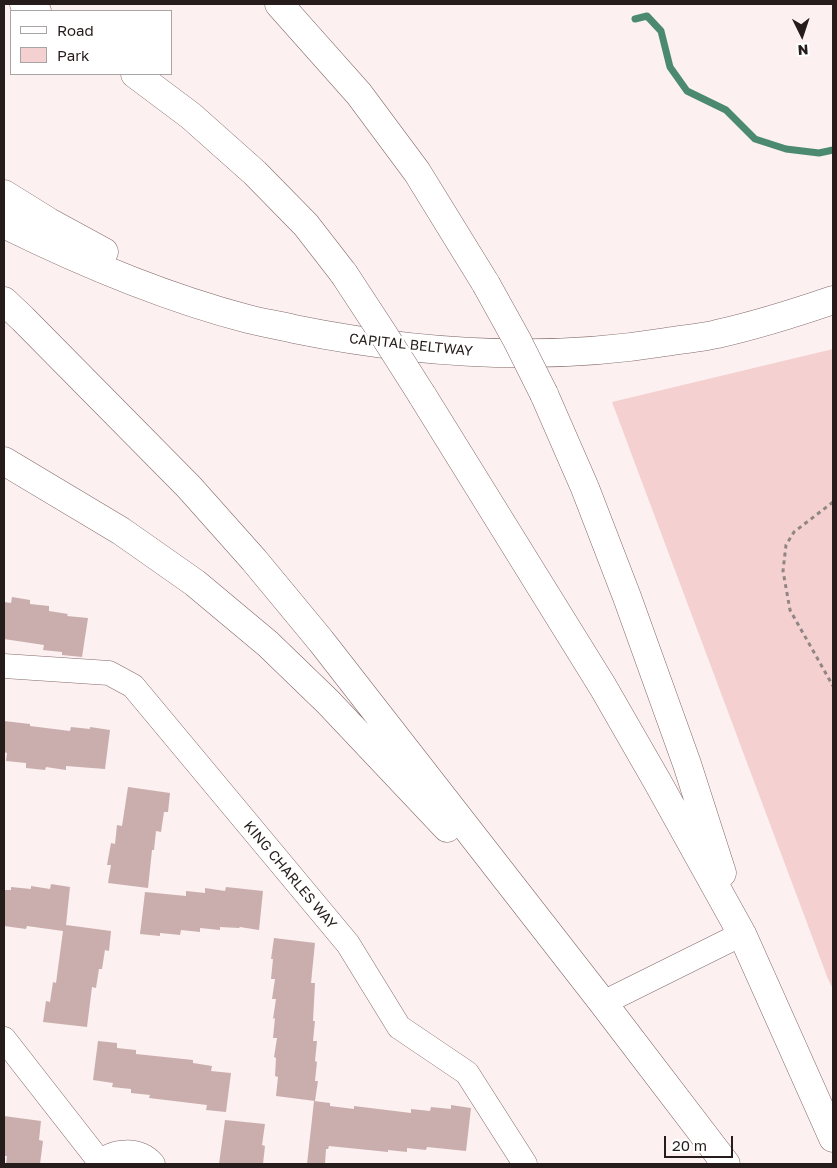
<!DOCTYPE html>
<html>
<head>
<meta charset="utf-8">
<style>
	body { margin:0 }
	#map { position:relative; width:837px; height:1168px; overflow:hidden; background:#fcf0f0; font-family:"Golos Text",sans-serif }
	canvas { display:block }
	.frame { position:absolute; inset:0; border:5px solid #271c1c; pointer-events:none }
	.legend { position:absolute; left:10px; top:10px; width:162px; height:65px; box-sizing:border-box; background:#fff; border:1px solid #a9a4a4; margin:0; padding:6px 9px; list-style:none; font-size:15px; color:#271c1c }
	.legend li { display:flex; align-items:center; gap:10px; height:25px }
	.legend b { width:25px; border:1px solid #a9a4a4 }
	.north { position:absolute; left:777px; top:10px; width:50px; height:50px; -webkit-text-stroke:4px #fff; paint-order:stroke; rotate:176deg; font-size:14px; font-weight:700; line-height:20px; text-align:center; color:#271c1c }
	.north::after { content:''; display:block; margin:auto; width:18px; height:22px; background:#271c1c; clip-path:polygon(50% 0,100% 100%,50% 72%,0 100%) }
	.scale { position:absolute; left:664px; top:1136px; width:69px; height:22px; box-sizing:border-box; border:2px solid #271c1c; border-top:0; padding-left:6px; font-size:15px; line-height:18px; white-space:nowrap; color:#271c1c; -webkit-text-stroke:4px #fff; paint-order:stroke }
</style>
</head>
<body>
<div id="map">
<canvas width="837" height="1168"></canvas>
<div class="frame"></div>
<ul class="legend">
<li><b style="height:6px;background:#fff"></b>Road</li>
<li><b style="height:14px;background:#f4d0d0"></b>Park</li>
</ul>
<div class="north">N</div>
<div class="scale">20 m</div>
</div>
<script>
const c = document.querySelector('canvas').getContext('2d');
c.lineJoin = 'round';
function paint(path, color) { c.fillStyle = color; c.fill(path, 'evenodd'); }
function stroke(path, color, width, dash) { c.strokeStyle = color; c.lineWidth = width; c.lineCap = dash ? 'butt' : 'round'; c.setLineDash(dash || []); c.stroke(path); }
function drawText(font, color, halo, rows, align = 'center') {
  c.font = font + ' "Golos Text",sans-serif'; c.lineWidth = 5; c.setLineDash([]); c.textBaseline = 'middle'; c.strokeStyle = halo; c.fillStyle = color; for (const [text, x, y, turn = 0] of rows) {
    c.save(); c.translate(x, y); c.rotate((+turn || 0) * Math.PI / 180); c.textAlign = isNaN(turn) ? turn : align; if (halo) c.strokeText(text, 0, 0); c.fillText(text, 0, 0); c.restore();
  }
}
const green = new Path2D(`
	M 833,349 L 833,989 L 828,979 L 612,402 Z`);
const stream = new Path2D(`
	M 635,19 L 647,16 L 661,31 L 670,67 L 687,91 L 726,110 L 755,139 L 786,149 L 819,153 L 833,150`);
const building = new Path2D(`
	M 12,597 L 30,600 L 30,604 L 49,606 L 49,611 L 68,614 L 67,616 L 88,618 L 82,657 L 62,655 L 62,652 L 43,650 L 44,645 L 4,639 L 4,602 L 11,603 Z
	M 4,721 L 30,724 L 30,726 L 70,731 L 71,727 L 90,729 L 90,727 L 110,730 L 105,769 L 66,766 L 66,770 L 46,767 L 45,770 L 26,768 L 26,763 L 6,761 L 7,753 L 4,752 Z
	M 128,787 L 170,793 L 168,812 L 164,812 L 161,832 L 156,831 L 154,850 L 152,850 L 148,888 L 108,883 L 111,865 L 107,865 L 111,843 L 115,844 L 117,825 L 122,826 Z
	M 51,884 L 70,887 L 66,925 L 111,931 L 109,951 L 105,950 L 102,969 L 99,969 L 96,988 L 92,987 L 87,1027 L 43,1022 L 46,1001 L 50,1002 L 53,982 L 56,983 L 63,931 L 27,926 L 26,929 L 4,926 L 4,890 L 11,890 L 11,887 L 31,889 L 31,886 L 50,889 Z
	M 226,887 L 263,891 L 259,930 L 240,927 L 239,928 L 220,927 L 220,930 L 200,928 L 200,932 L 181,930 L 180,935 L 160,933 L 160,936 L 140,934 L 145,892 L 186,896 L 186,891 L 205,893 L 205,888 L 225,891 Z
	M 274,938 L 315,943 L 311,983 L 315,983 L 313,1021 L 315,1021 L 313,1041 L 317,1041 L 315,1061 L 317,1062 L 315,1081 L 318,1081 L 315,1101 L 276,1096 L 278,1077 L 275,1076 L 276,1058 L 274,1057 L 277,1038 L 273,1038 L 275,1018 L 273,1019 L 276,999 L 272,999 L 275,979 L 271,979 L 273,959 L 271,959 Z
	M 98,1041 L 117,1043 L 117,1048 L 136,1050 L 136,1054 L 193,1060 L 193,1063 L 212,1066 L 211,1071 L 231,1073 L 226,1112 L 206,1110 L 207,1105 L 149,1098 L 150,1095 L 131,1093 L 131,1089 L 112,1087 L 113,1083 L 93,1080 Z
	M 314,1101 L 330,1103 L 330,1106 L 354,1109 L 354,1106 L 411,1113 L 411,1109 L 430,1111 L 431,1107 L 451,1109 L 451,1105 L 471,1108 L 466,1151 L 427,1147 L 426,1150 L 407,1148 L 407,1152 L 388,1150 L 388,1152 L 329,1146 L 328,1149 L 326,1149 L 325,1164 L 307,1164 Z
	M 4,1116 L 41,1121 L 39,1140 L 43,1141 L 40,1164 L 6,1164 L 7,1156 L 4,1156 Z
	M 225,1120 L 265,1124 L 262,1145 L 265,1146 L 263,1164 L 219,1164 Z`);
const path = new Path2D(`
	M 833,502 L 794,532 L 786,545 L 783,571 L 790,610 L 833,686`);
const minor = new Path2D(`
	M 4,666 L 109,673 L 133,686 L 348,944 L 399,1027 L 467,1073 L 525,1164
	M 603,1003 L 742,934
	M 4,1039 L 100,1162
	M 98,1164 C 113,1149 139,1148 153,1164`);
const highway = new Path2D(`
	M 24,4 L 37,11
	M 279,4 L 359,94 L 417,172 L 486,284
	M 135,74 L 191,116 L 255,173 L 306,225 L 344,274
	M 4,194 L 49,222 L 104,252
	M 4,224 C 81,262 164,297 248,319 C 263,323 279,325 294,329 C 417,354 543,362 666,342 C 683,339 701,338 717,334 C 757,325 795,313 833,300
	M 4,301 L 23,319 L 189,487 L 254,560 L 321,641 L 603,1003 L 726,1164
	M 544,394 L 585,488 L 627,597 L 687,764 L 722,873
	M 422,395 L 603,687 L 657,781 L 742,934 L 833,1138
	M 4,461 L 121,531 L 195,583 L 268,644 L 328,702 L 447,828`);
const highwayBridge = new Path2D(`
	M 344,274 L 382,332 L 422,395
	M 486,284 L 517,340 L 544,394`);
const streetNames = [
	["CAPITAL BELTWAY",411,345,6],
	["KING CHARLES WAY",290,875,50]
];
paint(green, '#f4d0d0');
stroke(stream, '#4b8a71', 7);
paint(building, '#caaead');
stroke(minor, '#846a6a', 25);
stroke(highway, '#846a6a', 29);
stroke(path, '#918585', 3, [4, 4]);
stroke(minor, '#fff', 24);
stroke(highway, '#fff', 28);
stroke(highwayBridge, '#846a6a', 29, []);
stroke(highwayBridge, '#fff', 28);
drawText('14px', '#271c1c', '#fff', streetNames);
</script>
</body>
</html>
